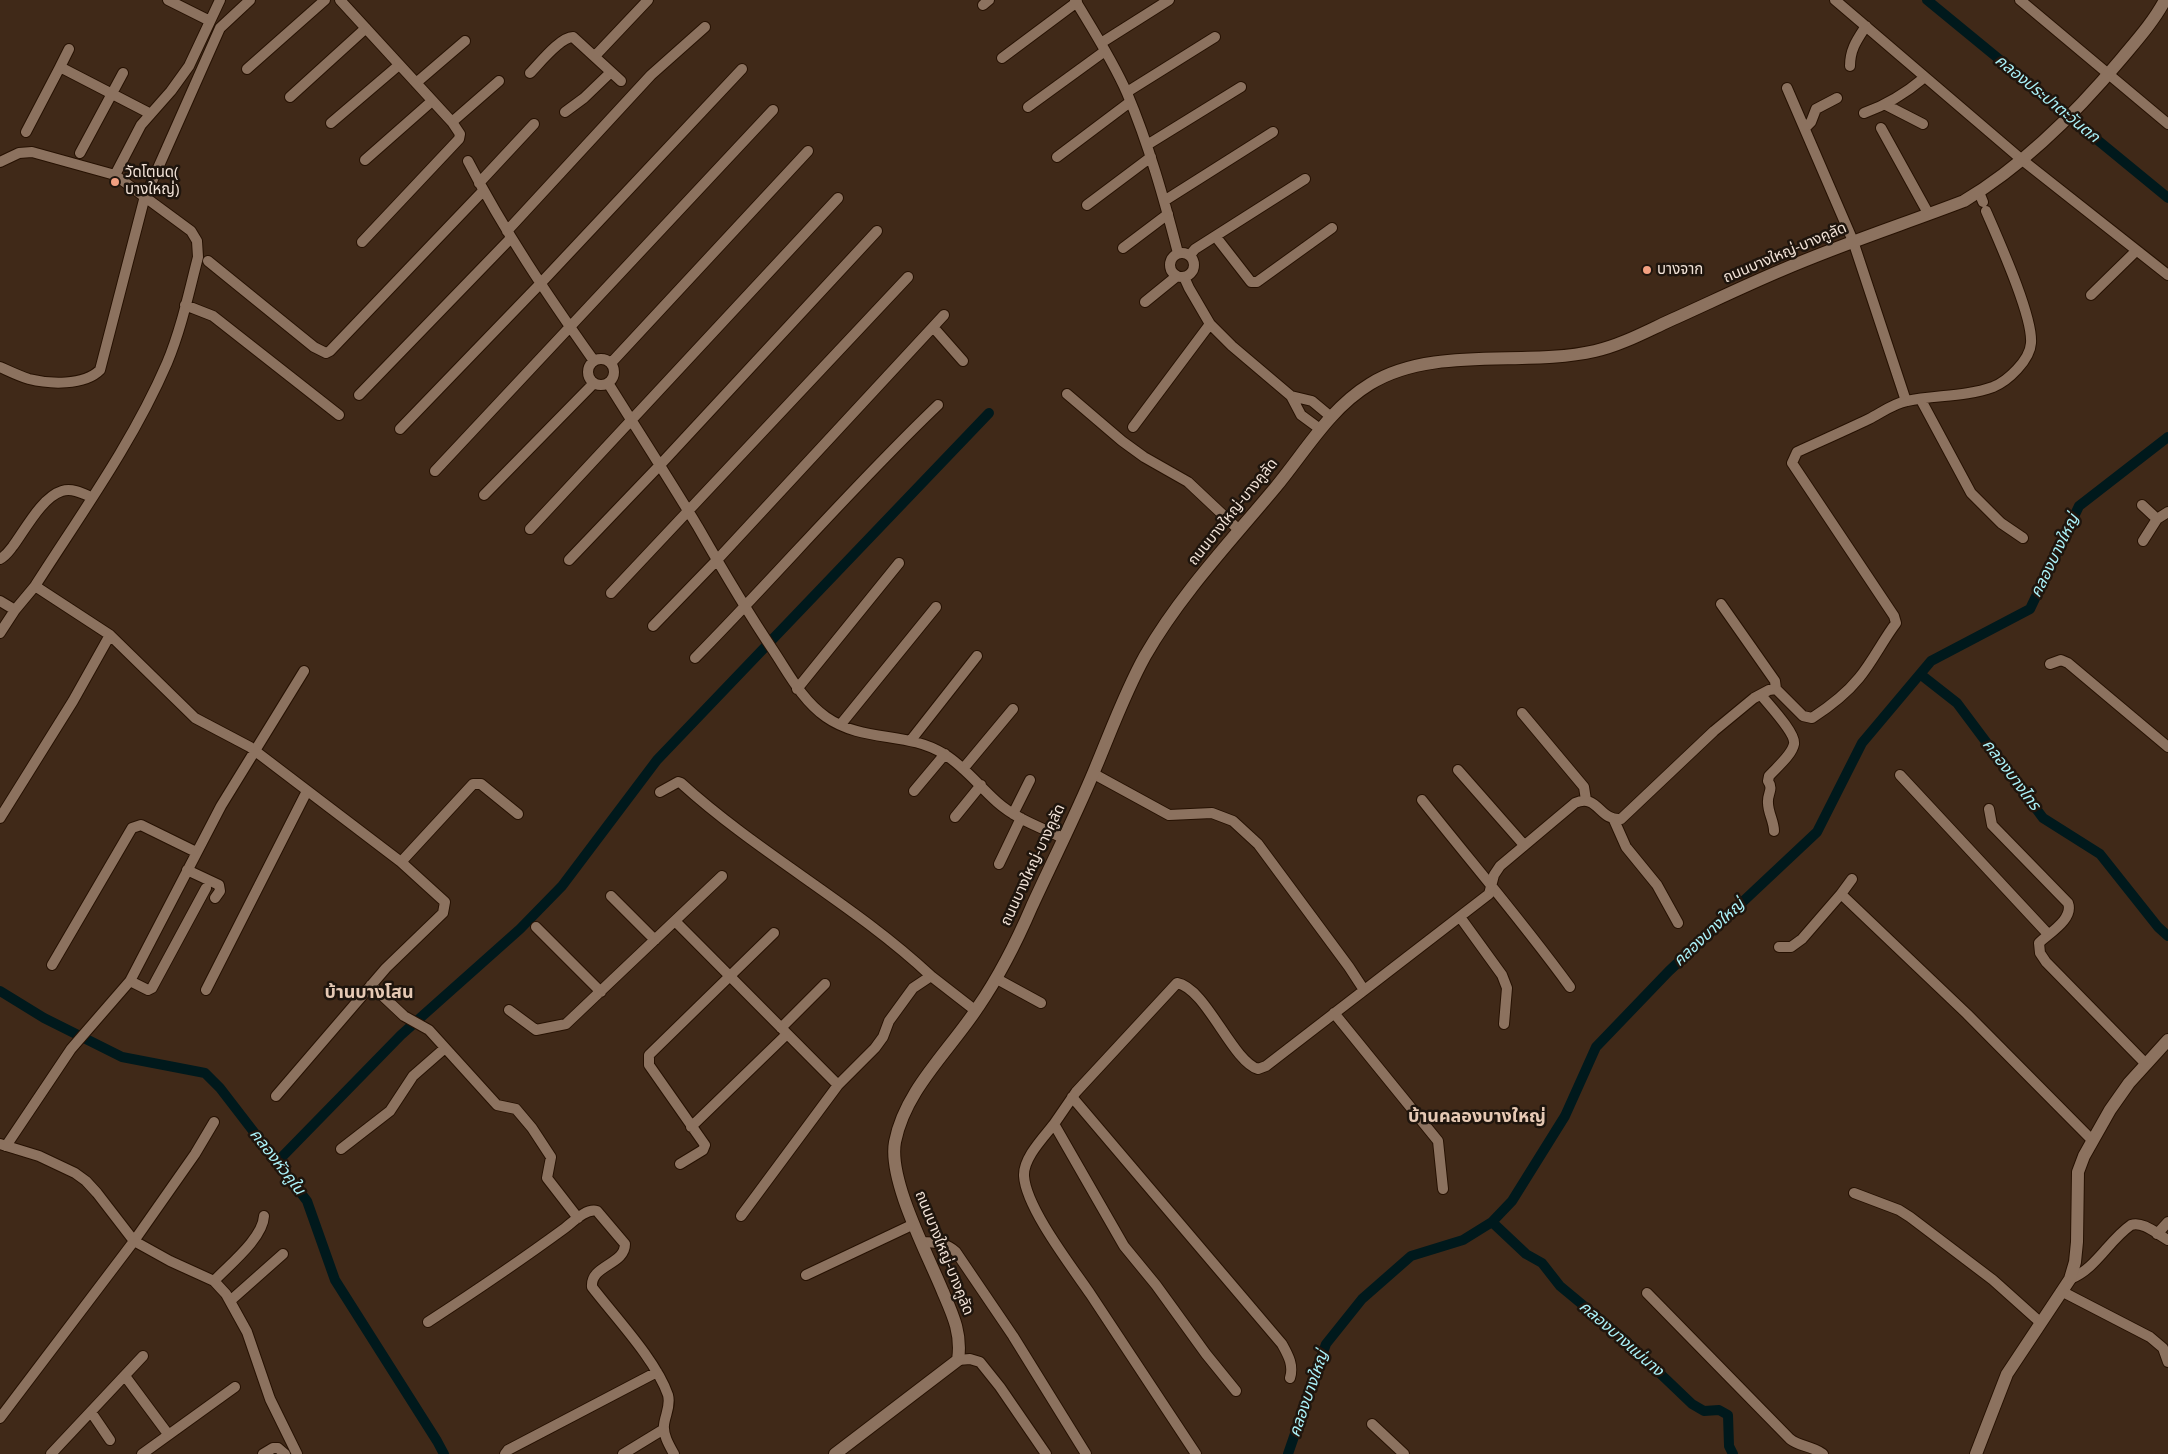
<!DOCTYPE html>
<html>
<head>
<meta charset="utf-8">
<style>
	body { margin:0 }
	canvas { display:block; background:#402918 }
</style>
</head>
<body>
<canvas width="2168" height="1454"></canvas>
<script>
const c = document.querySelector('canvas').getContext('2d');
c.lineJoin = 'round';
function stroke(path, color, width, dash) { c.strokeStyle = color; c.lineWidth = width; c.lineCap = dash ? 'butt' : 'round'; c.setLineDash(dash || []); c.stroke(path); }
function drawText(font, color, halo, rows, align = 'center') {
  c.font = font + ' "Open Sans","Noto Sans Thai",sans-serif'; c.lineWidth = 5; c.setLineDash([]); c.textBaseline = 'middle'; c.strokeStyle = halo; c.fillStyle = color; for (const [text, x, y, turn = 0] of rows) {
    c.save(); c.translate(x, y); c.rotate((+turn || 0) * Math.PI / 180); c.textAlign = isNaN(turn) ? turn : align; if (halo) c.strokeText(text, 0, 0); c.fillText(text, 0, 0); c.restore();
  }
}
const canal = new Path2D(`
	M 1927,0 L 2168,198
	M 1920,674 L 1957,703 L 2043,818 L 2100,854 L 2158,927 L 2168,936
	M 0,991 L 44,1018 L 122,1057 L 205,1073 L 220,1088 L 307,1201 L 335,1280 L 437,1441 L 444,1454
	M 277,1162 L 401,1035 L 520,929 L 562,886 L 657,760 L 989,413
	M 1492,1222 L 1526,1254 L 1542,1263 L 1560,1286 L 1625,1340 L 1692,1404 L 1704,1411 L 1719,1410 L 1728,1415 L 1729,1446 L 1733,1454
	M 1288,1454 L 1326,1344 L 1362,1299 L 1411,1256 L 1463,1240 L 1492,1222 L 1512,1201 L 1565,1116 L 1596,1047 L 1669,971 L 1817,832 L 1862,743 L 1931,661 L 2030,609 L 2079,506 L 2168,437`);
const minor = new Path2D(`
	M 168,0 L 210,21
	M 220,0 L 189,66 L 171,91 L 141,125 L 115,175 L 191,231 L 197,241 L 198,257 C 189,292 181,330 167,363 C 133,442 81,514 35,586 L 110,635 L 195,718 L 250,747 L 401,862 L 445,902 L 443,913 L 386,968 L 276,1096
	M 340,0 L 452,122 L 499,81
	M 1075,0 C 1093,30 1113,61 1127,93 C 1149,145 1164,199 1178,253
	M 1835,0 L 2021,159 L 2168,275
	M 2020,0 L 2168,124
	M 983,5 L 989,0
	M 1101,43 L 1169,0
	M 595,56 L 648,0
	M 1002,58 L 1077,2
	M 1850,66 C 1850,49 1857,40 1866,26
	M 60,67 L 69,49
	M 247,69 L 325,0
	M 530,73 C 539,64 560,37 573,37 L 621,81
	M 416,83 L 465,41
	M 1787,88 L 1853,241 L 1906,401
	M 1127,92 L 1215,37
	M 290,97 L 366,28
	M 1886,105 L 1923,124
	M 1028,107 L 1105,51
	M 565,112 L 584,98 L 611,72
	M 1864,113 C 1887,105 1906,93 1925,77
	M 331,123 L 399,65
	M 1805,128 L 1811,122 L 1816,109 L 1837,98
	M 1881,128 L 1928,213
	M 26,132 L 60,67 L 149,113
	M 1147,145 L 1241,87
	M 80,153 L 123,73
	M 1057,157 L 1130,102
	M 365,160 L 432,101
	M 468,161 C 504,231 548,296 594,361
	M 0,162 L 19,153 L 32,152 L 115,175
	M 479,183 L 534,124
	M 150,186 L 220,28 L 250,0
	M 1979,192 L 1983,202
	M 1164,201 L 1273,132
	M 1087,205 L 1151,157
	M 507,231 L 651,75 L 705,27
	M 1216,237 L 1251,282 L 1257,282 L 1332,228
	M 362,242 L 459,139 L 460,134 L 452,122
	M 1123,248 L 1168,214
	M1170 265a12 12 0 1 1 24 0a12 12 0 1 1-24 0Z
	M 1190,255 L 1195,249 L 1305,179
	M 208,261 L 314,347 L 326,353 L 330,351 L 483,191
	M 1184,277 L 1189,288 L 1210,324 L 1232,346 L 1291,396 L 1301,415 L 1320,429
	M 2091,295 L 2136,251
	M 1145,302 L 1177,276
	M 185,305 L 213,316 L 339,415
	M 933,327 L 963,361
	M588 372a13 13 0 1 1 26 0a13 13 0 1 1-26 0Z
	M 611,363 L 808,151
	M 0,367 C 9,371 19,376 29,379 C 49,384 84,386 100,370 L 145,196
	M 608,383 C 638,431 669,479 698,527 C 722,569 746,610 773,650 C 789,674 802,700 826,717 C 863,743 908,731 944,754 C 964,766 979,786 997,802 C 1016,819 1040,827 1063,838
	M 1067,394 L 1122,441 L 1144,457 L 1188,482 L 1239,530
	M 359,395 L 511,238
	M 1291,396 L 1312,401 L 1330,416
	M 1921,400 L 1971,493 L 2001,523 L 2023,538
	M 1133,427 L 1210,324
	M 400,429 L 540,284 L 742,69
	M 435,471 L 773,110
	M 484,495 L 594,383
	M 2142,505 L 2157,519 L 2168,512
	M 530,529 L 838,198
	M 2143,541 L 2157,519
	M 0,559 C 6,556 9,551 13,546 C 25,530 42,497 62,491 C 72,488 82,493 91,497
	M 569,560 L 660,465 L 877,231
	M 611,593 L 908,277
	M 0,601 L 15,610
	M 1721,604 L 1775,681 L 1776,689
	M 653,626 L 717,560 L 944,315
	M 0,633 L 15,610 L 35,586
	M 695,658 C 777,575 853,486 938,405
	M 2050,664 L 2061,660 L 2068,663 L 2168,747
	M 797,689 L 899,563
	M 1761,695 C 1768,704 1796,733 1794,744 C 1792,755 1776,768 1769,776 L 1768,781 C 1774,790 1767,793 1768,803 C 1768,813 1774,821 1774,831
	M 1522,713 L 1584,787 L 1586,800
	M 841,724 L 936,607
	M 911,740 L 977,656
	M 963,769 L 1013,709
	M 1458,770 L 1524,845
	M 1094,774 L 1169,815 L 1212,813 L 1233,821 L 1258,844 L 1349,967 L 1364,990
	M 1900,775 L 2048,934
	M 914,791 L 945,754
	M 660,792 L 678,782 L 681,783 C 759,854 854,904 931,976
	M 1422,800 C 1471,862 1523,922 1570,987
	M 1989,809 L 1992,825 L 2068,903 C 2074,919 2049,933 2039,943 L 2040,953 L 2046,962 L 2145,1063
	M 1013,814 L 1030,780
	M 955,817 L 981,785
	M 0,818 L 73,701 L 110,635
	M 1614,820 L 1626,847 L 1657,885 L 1678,923
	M 401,862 L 473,784 L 481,784 L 518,814
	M 999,864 L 1021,818
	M 187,870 L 219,885 L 220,891 L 215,898
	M 1852,879 L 1841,894 L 1967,1014 L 2092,1140
	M 611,896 L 655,940
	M 1460,917 L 1502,975 L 1507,988 L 1504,1024
	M 675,921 L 838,1085 L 875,1048 L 883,1037 L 889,1021 L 913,988 L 931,976 L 976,1011
	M 536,927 L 601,992
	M 1779,947 L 1791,947 L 1802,939 L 1841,894
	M 52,965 L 132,828 L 141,825 L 196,852
	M 997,979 L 1041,1003
	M 130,981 L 148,990 L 152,988 L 206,888
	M 371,985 L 404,1016 L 429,1030 L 497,1105 L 516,1109 L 532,1128 L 551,1157 L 547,1178 L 578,1218
	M 206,990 L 307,791
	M 509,1010 L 536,1030 L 566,1024 L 722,876
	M 1334,1013 L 1438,1141 L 1443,1189
	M 781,1028 L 825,984
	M 1072,1097 L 1282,1344 C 1288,1355 1294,1365 1290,1378
	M 1054,1124 C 1044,1137 1023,1158 1024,1176 C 1026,1208 1072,1267 1091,1295 C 1126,1348 1161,1401 1196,1454
	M 691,1127 L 787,1034
	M 0,1144 L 39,1156 L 75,1173 L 86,1181 L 97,1193 L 134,1241 L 170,1261 L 214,1281 L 226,1294 L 247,1332 L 270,1399 L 297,1454
	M 6,1146 L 71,1049 L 130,981 L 221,806 L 304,671
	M 341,1149 L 390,1111 L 413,1076 L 445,1048
	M 680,1164 L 703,1150 L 705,1145 L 649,1065 L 649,1055 L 774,933
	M 1854,1193 L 1899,1210 L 1910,1217 L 1993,1280 L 2041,1323
	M 741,1216 L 838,1085
	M 2157,1234 L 2168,1222
	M 922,1242 C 937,1243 945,1242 956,1252 L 1013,1336 L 1086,1454
	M 806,1275 L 914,1224
	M 2070,1279 C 2096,1269 2108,1241 2131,1225 C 2143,1221 2157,1234 2168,1240
	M 214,1281 C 229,1265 263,1238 264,1216
	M 2063,1292 L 2150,1337 L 2163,1348 L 2168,1362
	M 1647,1293 L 1790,1439 C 1800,1447 1810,1445 1823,1454
	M 230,1301 L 283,1254
	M 428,1322 C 474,1292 520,1261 565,1228 C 573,1222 586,1208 597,1211 L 625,1244 C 625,1265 590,1265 592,1287 C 615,1317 656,1360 668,1395 C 671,1406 665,1415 664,1425 C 663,1435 669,1445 674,1454
	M 958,1360 L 970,1359 L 980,1362 L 1000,1387 L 1046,1454
	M 125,1376 L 168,1434
	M 1236,1391 L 1206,1354 L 1156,1285 L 1124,1246 L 1054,1124 L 1076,1092 L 1177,983 C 1206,988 1232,1061 1258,1069 L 1266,1066 L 1489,894 L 1494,875 L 1500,866 L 1575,803 C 1598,793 1599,821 1621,819 L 1714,731 L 1754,698 L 1769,690 L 1776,689 L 1803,716 L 1812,718 C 1829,707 1846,694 1859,678 C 1873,661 1883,640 1896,623 L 1894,616 L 1792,463 L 1797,452 C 1821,441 1846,430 1869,419 C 1881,413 1894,403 1907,401 C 1935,395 1965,397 1993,387 C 2008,381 2030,360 2031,343 C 2033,316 1998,239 1986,211
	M 91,1412 L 110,1440
	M 0,1418 L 134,1241 L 195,1154 L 214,1122
	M 1372,1424 L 1404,1454
	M 51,1454 L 143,1356
	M 142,1454 L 235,1387
	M 263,1454 L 273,1448 L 278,1448 L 285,1454
	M 505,1454 L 508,1450 L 657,1372
	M 623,1454 L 664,1429`);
const tertiary = new Path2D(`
	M 835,1454 L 958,1360 C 962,1334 953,1315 943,1292 C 928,1255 888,1180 895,1142 C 905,1090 950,1050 978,1007 C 1000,975 1017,941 1032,906 C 1053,860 1076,815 1095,769 C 1111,731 1125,692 1145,656 C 1180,595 1230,542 1275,488 C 1305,452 1329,409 1370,384 C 1432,345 1526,367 1595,351 C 1621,345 1645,332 1669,321 C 1707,304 1744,286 1782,270 C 1842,244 1904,224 1964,201 C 2024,165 2077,112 2122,58 C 2137,40 2154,21 2165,0
	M 1976,1454 L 2007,1374 L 2070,1279 L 2075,1262 L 2077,1242 L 2078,1172 L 2084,1156 L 2110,1110 L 2129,1083 L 2168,1040`);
const markers = [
	[115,182,5,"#f2a081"],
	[1647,270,5,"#f2a081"]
];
const poiNames = [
	["วัดโตนด(",125,173],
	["บางใหญ่)",125,190],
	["บางจาก",1657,270]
];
const streetNames = [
	["ถนนบางใหญ่-บางคูลัด",1785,253,-23],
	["ถนนบางใหญ่-บางคูลัด",1233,512,-51],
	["ถนนบางใหญ่-บางคูลัด",1033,865,-65],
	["ถนนบางใหญ่-บางคูลัด",944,1253,68]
];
const waterNames = [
	["คลองประปาตะวันตก",2047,99,39],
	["คลองบางใหญ่",2055,556,-64],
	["คลองบางไทร",2011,775,53],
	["คลองบางใหญ่",1709,933,-43],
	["คลองหัวคูใน",277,1162,52],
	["คลองบางแม่นาง",1621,1339,41],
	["คลองบางใหญ่",1309,1394,-71]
];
const quarterNames = [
	["บ้านบางโสน",369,993],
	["บ้านคลองบางใหญ่",1477,1117]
];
stroke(canal, '#00191c', 10);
stroke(minor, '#261102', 12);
stroke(tertiary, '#261102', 14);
stroke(minor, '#8c725f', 10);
stroke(tertiary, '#8c725f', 12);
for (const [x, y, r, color] of markers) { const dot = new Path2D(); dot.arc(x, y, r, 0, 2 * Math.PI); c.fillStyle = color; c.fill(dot); stroke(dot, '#1f150d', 2); }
drawText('15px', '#f2e3d8', '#1f150d', poiNames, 'left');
drawText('15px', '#f2e3d8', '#1f150d', streetNames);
drawText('italic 16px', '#abf2f9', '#1f150d', waterNames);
drawText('bold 18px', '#e6c9b4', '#1f150d', quarterNames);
</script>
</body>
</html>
